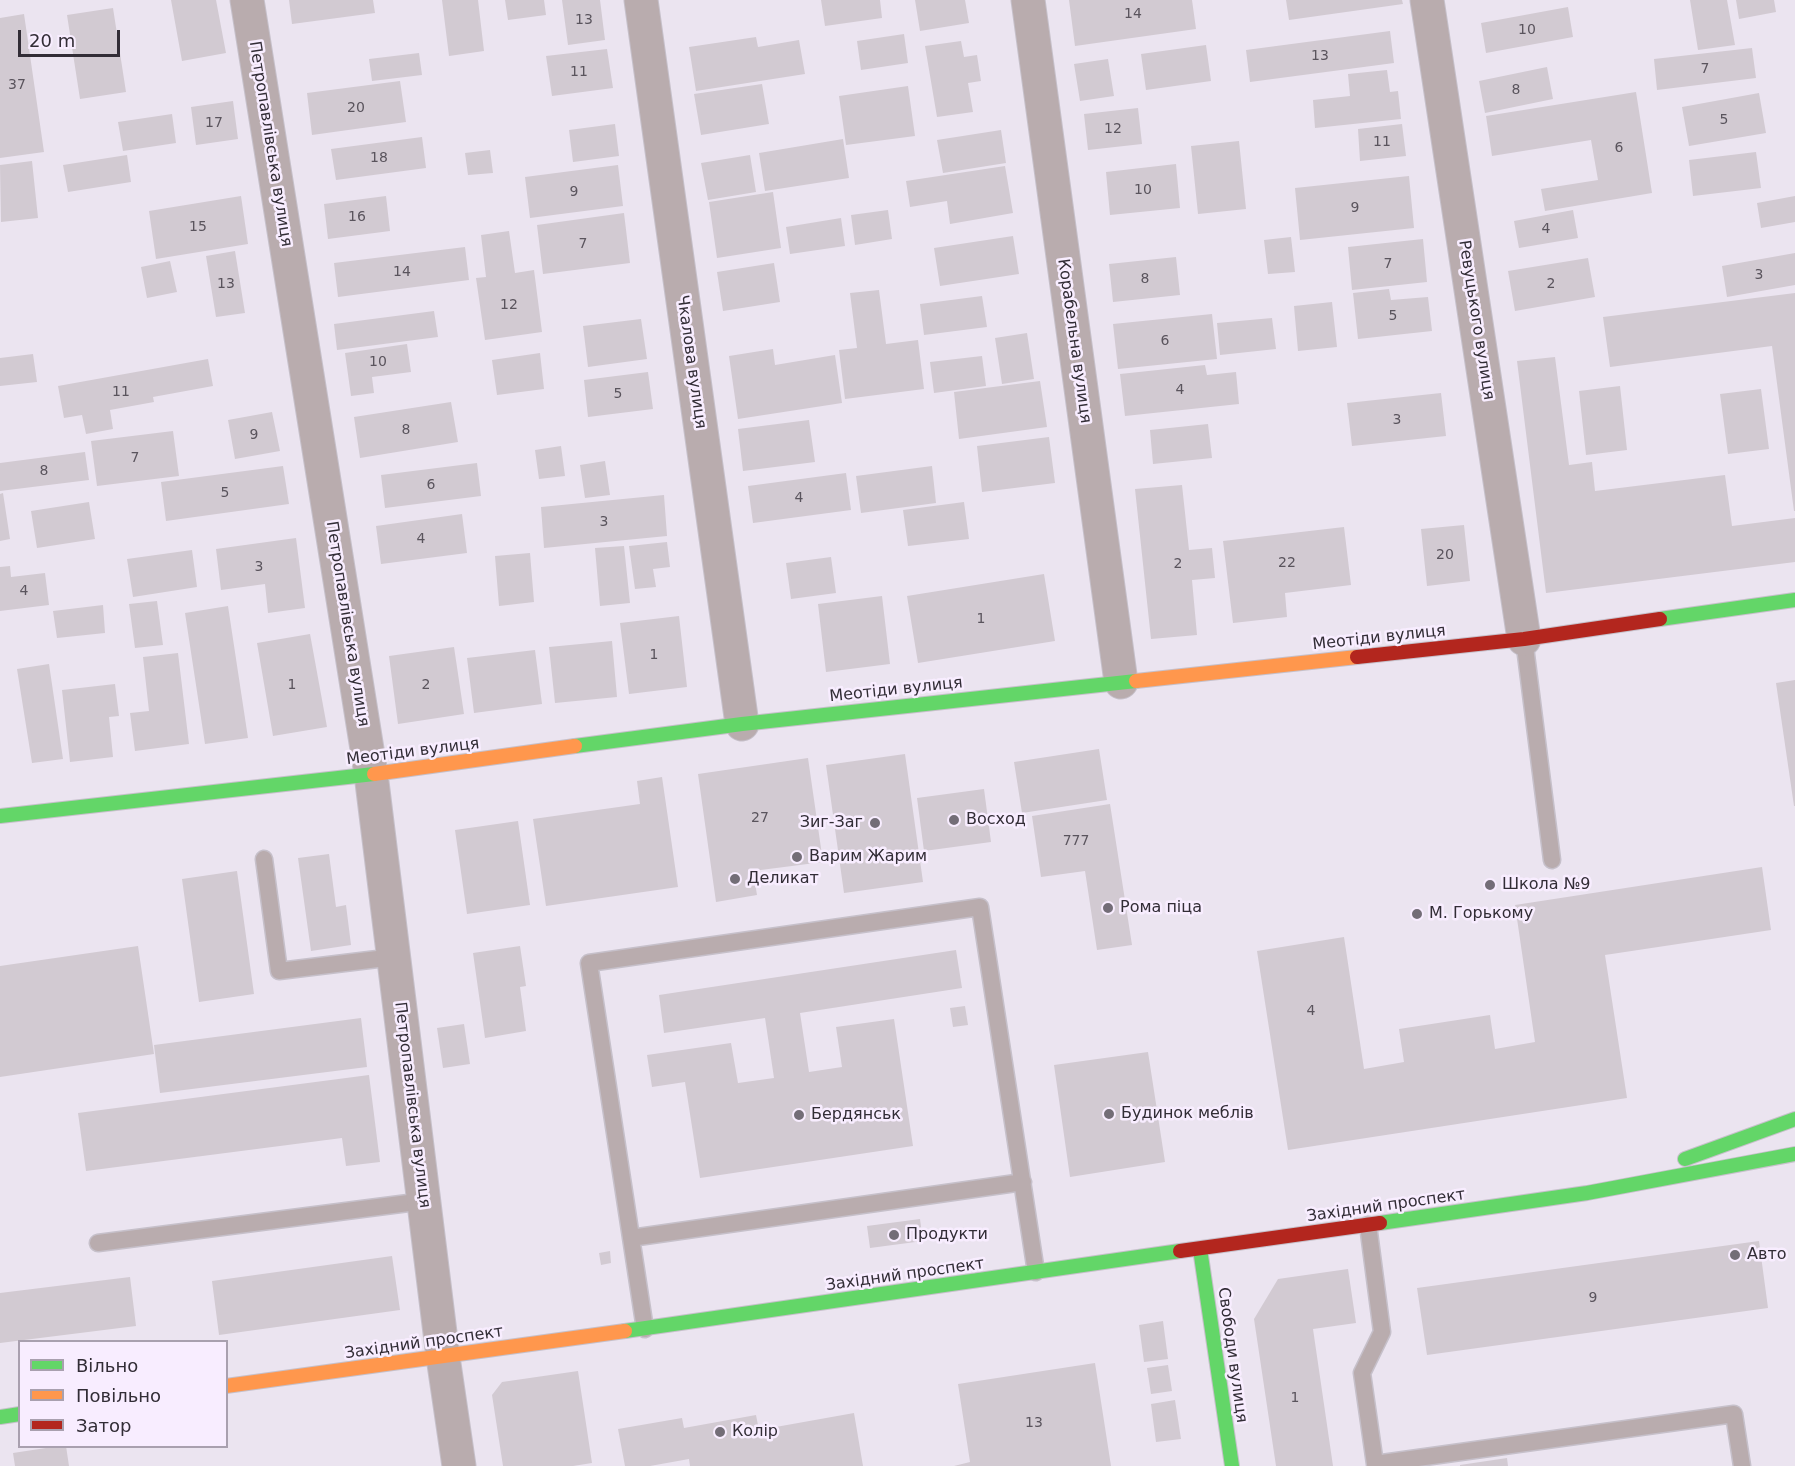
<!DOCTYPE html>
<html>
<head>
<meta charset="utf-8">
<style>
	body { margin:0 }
	#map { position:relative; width:1795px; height:1466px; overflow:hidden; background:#ebe4f0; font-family:"DejaVu Sans",sans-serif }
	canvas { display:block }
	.legend { position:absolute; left:18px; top:1340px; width:210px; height:108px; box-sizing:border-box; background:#f8edff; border:2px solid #a9a0af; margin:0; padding:8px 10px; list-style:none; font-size:18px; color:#322d36 }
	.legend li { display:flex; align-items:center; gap:12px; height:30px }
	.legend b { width:30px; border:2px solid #a9a0af }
	.scale { position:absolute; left:18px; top:30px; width:102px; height:27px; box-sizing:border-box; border:3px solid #322d36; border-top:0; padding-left:8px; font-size:18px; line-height:21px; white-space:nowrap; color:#322d36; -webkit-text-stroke:4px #f8edff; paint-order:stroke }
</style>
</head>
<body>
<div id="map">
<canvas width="1795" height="1466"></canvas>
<ul class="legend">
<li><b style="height:8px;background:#63d668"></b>Вільно</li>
<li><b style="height:8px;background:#ff974d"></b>Повільно</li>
<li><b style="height:8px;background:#b3261e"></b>Затор</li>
</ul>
<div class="scale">20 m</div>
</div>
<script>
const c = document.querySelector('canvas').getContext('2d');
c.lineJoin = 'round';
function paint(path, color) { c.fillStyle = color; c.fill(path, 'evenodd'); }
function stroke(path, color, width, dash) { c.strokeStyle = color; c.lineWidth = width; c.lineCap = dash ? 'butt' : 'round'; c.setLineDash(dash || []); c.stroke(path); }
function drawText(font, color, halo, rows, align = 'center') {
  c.font = font + ' "DejaVu Sans",sans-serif'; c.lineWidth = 5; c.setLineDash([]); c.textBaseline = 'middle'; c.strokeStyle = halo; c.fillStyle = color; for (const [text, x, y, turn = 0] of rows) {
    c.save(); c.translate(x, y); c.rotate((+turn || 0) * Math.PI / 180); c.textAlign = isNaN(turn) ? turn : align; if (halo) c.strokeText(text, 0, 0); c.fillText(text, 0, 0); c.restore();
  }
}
const building = new Path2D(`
	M 171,0 L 216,0 L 226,53 L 182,61 Z
	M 289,0 L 373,0 L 375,13 L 292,24 Z
	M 442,0 L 478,0 L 484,51 L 449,56 Z
	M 505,0 L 544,0 L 546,15 L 508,20 Z
	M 562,0 L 600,0 L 605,40 L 568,45 Z
	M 821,0 L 880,0 L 882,18 L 825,26 Z
	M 915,0 L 965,0 L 969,23 L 920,31 Z
	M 1069,0 L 1192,0 L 1196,29 L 1075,46 Z
	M 1286,0 L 1402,0 L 1403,4 L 1289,20 Z
	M 1690,0 L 1727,0 L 1735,45 L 1698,50 Z
	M 1736,0 L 1774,0 L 1776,12 L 1739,19 Z
	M 1568,7 L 1573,37 L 1486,53 L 1481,23 Z
	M 113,8 L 126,92 L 80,99 L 67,15 Z
	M 24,14 L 44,152 L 0,158 L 0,18 Z
	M 1390,31 L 1394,63 L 1250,82 L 1246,50 Z
	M 904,34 L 908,63 L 861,70 L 857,41 Z
	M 756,37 L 758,47 L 799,40 L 805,74 L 696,91 L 689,47 Z
	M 961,41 L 964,57 L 977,55 L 981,81 L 968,83 L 973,112 L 937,117 L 925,46 Z
	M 1206,45 L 1211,81 L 1146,90 L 1141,54 Z
	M 1752,48 L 1756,78 L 1657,90 L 1654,59 Z
	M 607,49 L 613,88 L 552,96 L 546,56 Z
	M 419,53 L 422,75 L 372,81 L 369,59 Z
	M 1108,59 L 1114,96 L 1080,101 L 1074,64 Z
	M 1547,67 L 1553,99 L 1485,113 L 1479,81 Z
	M 1387,70 L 1390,92 L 1398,91 L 1401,119 L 1315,128 L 1313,100 L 1350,96 L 1348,74 Z
	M 400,81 L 406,122 L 312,135 L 307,93 Z
	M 762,84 L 769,124 L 701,135 L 694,94 Z
	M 908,86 L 915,136 L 846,145 L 839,96 Z
	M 1636,92 L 1652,193 L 1545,211 L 1541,189 L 1598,180 L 1591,140 L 1492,156 L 1486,116 Z
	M 1759,93 L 1766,133 L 1689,146 L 1682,107 Z
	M 233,101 L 238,139 L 196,145 L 191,107 Z
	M 1138,108 L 1142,144 L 1088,150 L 1084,114 Z
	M 172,114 L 176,143 L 123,151 L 118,122 Z
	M 615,124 L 619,156 L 573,162 L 569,130 Z
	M 1402,124 L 1406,156 L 1360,161 L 1358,129 Z
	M 1001,130 L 1006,163 L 943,173 L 937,140 Z
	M 422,137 L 426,168 L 336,180 L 331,149 Z
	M 843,139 L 849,178 L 765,191 L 759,153 Z
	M 1239,141 L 1246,209 L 1198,214 L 1191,146 Z
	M 490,150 L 493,173 L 468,175 L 465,153 Z
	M 1756,152 L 1761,188 L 1693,196 L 1689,160 Z
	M 127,155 L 131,182 L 68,192 L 63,165 Z
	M 750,155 L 756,192 L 708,200 L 701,163 Z
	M 32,161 L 38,218 L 1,222 L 0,165 Z
	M 1176,164 L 1180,208 L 1110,215 L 1106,172 Z
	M 618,165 L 623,206 L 530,218 L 525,177 Z
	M 1005,166 L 1013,213 L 950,224 L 947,201 L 910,207 L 906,181 Z
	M 1409,176 L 1414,228 L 1300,240 L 1295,188 Z
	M 773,192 L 781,248 L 717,258 L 709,202 Z
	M 241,196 L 248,244 L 156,259 L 149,211 Z
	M 386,196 L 390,231 L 328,239 L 324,204 Z
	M 1795,196 L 1795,222 L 1761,228 L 1757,203 Z
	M 888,210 L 892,239 L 855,245 L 851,215 Z
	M 1573,210 L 1578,238 L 1519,248 L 1514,221 Z
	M 624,213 L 630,263 L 543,274 L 537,225 Z
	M 841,218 L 845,246 L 790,254 L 786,227 Z
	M 509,231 L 515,273 L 534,270 L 542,332 L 485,340 L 476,278 L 486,277 L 481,235 Z
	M 1013,236 L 1019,274 L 940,286 L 934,248 Z
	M 1291,237 L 1295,272 L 1268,274 L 1264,240 Z
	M 1423,239 L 1427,282 L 1352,290 L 1348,247 Z
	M 465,247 L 469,280 L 338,297 L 334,263 Z
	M 235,251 L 245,313 L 216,317 L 206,256 Z
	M 1795,253 L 1795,285 L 1727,297 L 1722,266 Z
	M 1176,257 L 1180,295 L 1113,302 L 1109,264 Z
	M 1588,258 L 1595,297 L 1515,311 L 1508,271 Z
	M 170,261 L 177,292 L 147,298 L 141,267 Z
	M 774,263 L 780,302 L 723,311 L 717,272 Z
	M 1389,289 L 1391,300 L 1428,297 L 1432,331 L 1358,339 L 1353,293 Z
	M 879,290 L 886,344 L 918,340 L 924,389 L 845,399 L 839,350 L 857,348 L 850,293 Z
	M 1795,293 L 1795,511 L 1794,511 L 1772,346 L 1610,367 L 1603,317 Z
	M 982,296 L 987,327 L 924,335 L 920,304 Z
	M 1332,302 L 1337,347 L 1298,351 L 1294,306 Z
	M 434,311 L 438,337 L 337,350 L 334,324 Z
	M 1212,314 L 1217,359 L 1118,369 L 1113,324 Z
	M 1272,318 L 1276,349 L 1220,355 L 1217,323 Z
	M 641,319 L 647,359 L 588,367 L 583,326 Z
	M 1027,333 L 1034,379 L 1002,384 L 995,338 Z
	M 407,344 L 411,372 L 372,377 L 374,393 L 351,396 L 345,353 Z
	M 773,349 L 775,365 L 835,355 L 842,403 L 738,419 L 729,356 Z
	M 540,353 L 544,389 L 497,395 L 492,360 Z
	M 33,354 L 37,382 L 0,386 L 0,358 Z
	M 982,356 L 986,386 L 934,393 L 930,362 Z
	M 1555,357 L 1569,465 L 1592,462 L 1595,491 L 1725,475 L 1732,526 L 1795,518 L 1795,562 L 1546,593 L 1517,361 Z
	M 208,359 L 213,386 L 153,397 L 154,402 L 110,410 L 113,429 L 86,434 L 82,415 L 64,418 L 58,386 Z
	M 1205,365 L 1207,375 L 1236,372 L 1239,404 L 1125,416 L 1120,374 Z
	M 648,372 L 653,409 L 588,417 L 584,380 Z
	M 1040,381 L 1047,427 L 959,439 L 954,392 Z
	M 1620,386 L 1627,450 L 1586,455 L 1579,391 Z
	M 1761,389 L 1769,449 L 1728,454 L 1720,394 Z
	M 1441,393 L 1446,436 L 1352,446 L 1347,403 Z
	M 451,402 L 458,442 L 360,458 L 354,417 Z
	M 272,412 L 280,451 L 235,459 L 228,420 Z
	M 809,420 L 815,462 L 743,471 L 738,429 Z
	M 1208,424 L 1212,458 L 1153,464 L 1150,430 Z
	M 173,431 L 179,476 L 97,486 L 91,441 Z
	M 1049,437 L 1055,483 L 982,492 L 977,446 Z
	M 561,446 L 565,476 L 539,479 L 535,450 Z
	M 85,452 L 89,480 L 0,491 L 0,463 Z
	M 605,461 L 610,495 L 585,498 L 580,465 Z
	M 477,463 L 481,496 L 385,508 L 381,475 Z
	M 283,466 L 289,504 L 166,521 L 161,482 Z
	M 932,466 L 936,503 L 861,513 L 856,476 Z
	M 846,473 L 851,510 L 753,523 L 748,486 Z
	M 1182,485 L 1189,550 L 1212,548 L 1215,578 L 1192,580 L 1197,635 L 1151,639 L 1135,489 Z
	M 3,493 L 10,539 L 0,541 L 0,494 Z
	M 664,495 L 667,536 L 544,548 L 541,507 Z
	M 89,502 L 95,539 L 37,548 L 31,511 Z
	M 964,502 L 969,539 L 908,546 L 903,510 Z
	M 462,514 L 467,553 L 381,564 L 376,526 Z
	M 1464,525 L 1470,581 L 1427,586 L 1421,529 Z
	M 1344,527 L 1351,585 L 1285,593 L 1287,617 L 1233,623 L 1223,541 Z
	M 296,538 L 305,608 L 268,613 L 265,584 L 221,590 L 216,549 Z
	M 667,542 L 670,567 L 653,569 L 656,587 L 635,589 L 629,546 Z
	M 624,546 L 630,603 L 600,606 L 595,548 Z
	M 192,550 L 197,587 L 133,597 L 127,559 Z
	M 530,553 L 534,602 L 499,606 L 495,556 Z
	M 831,557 L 836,593 L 791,599 L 786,563 Z
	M 10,566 L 11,577 L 45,573 L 49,605 L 0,611 L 0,567 Z
	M 1044,574 L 1055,641 L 918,663 L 907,596 Z
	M 882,596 L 890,664 L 826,672 L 818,604 Z
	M 157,601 L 163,645 L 135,648 L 129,604 Z
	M 103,605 L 105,633 L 57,638 L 53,611 Z
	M 228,606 L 248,738 L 205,744 L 185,613 Z
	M 679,616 L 687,687 L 629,694 L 620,623 Z
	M 310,634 L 327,727 L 273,736 L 257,643 Z
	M 612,641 L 617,697 L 555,703 L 549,647 Z
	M 454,647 L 464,714 L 398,724 L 389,656 Z
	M 535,650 L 542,704 L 474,713 L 467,658 Z
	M 178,653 L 189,744 L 135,751 L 130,713 L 149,711 L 143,657 Z
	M 49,664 L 63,759 L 32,763 L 17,669 Z
	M 1795,680 L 1795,806 L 1794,806 L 1776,683 Z
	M 115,684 L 119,716 L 109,717 L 113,757 L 70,762 L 62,690 Z
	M 1099,749 L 1107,800 L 1022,813 L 1014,762 Z
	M 905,754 L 923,882 L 844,893 L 826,765 Z
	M 808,758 L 823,862 L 753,871 L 757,895 L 716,902 L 698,774 Z
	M 662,777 L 678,887 L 546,906 L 533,819 L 640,804 L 637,781 Z
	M 984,789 L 991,842 L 924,851 L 917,798 Z
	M 1110,804 L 1132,945 L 1097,950 L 1085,871 L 1041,877 L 1032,816 Z
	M 518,821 L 530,905 L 467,914 L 455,830 Z
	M 329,854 L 336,907 L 346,905 L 351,945 L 311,951 L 298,858 Z
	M 1762,867 L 1771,930 L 1605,955 L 1627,1098 L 1288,1150 L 1257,951 L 1344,937 L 1364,1069 L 1404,1062 L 1399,1029 L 1490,1015 L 1495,1049 L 1535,1042 L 1515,905 Z
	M 237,871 L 254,994 L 199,1002 L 182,879 Z
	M 138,946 L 154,1054 L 0,1077 L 0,966 Z
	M 520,946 L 526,986 L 520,987 L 526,1031 L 485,1038 L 473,953 Z
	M 956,950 L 962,988 L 800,1013 L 809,1072 L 842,1067 L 836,1027 L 894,1019 L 913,1146 L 700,1178 L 685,1082 L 652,1087 L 647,1055 L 731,1043 L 738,1083 L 774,1078 L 765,1018 L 664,1033 L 659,995 Z
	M 965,1006 L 968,1025 L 953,1027 L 950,1008 Z
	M 361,1018 L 367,1067 L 160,1093 L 154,1045 Z
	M 464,1024 L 470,1064 L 443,1068 L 437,1028 Z
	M 1148,1052 L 1165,1162 L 1070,1177 L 1054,1065 Z
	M 369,1075 L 380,1162 L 346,1166 L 342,1138 L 86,1171 L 78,1113 Z
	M 920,1219 L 923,1241 L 870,1248 L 867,1226 Z
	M 1759,1241 L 1768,1308 L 1427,1355 L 1417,1288 Z
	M 610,1251 L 611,1263 L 601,1265 L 599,1253 Z
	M 392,1256 L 400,1310 L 219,1335 L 212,1281 Z
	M 1348,1269 L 1356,1323 L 1313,1329 L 1333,1466 L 1276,1466 L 1254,1319 L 1278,1279 Z
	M 130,1277 L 136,1326 L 0,1343 L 0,1293 Z
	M 1163,1321 L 1168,1359 L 1144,1362 L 1139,1325 Z
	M 1095,1363 L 1111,1466 L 954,1466 L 970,1462 L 958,1384 Z
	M 1168,1365 L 1172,1391 L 1151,1394 L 1147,1368 Z
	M 578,1371 L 592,1463 L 573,1466 L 503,1466 L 492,1395 L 502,1382 Z
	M 1175,1400 L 1181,1439 L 1156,1442 L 1151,1404 Z
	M 854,1413 L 863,1466 L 690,1466 L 689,1459 L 650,1466 L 625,1466 L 618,1429 L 682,1418 L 684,1428 L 756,1415 L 759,1430 Z
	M 59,1446 L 66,1446 L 69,1466 L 15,1466 L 13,1453 Z
	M 1507,1458 L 1508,1466 L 1460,1466 L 1460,1465 Z`);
const lane = new Path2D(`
	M 1524,639 L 1552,860
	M 264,859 L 279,971 L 394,957
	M 1368,1225 L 1382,1332 L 1362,1373 L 1375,1464 L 1734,1414 L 1742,1466
	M 631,1238 L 1023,1182
	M 98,1243 L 424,1201
	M 645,1329 L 589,963 L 980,907 L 1036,1272`);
const street = new Path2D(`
	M 247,0 L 371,774 L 443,1357 L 459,1466
	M 641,0 L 742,724
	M 1028,0 L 1121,682
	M 1427,0 L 1524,639`);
const fast = new Path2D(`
	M 1660,619 L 1795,600
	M 575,746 L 742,724 L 1136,681
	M 0,816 L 374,774
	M 1685,1159 L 1795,1119
	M 1380,1223 L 1587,1193 L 1795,1154
	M 1200,1249 L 1232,1466
	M 625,1331 L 1180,1251
	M 0,1417 L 20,1414`);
const slow = new Path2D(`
	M 1136,681 L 1357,657
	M 374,774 L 575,746
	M 226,1386 L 625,1331`);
const jam = new Path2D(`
	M 1357,657 L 1524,639 L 1660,619
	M 1180,1251 L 1380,1223`);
const markers = [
	[954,820,6,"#736d77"],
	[875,823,6,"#736d77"],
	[797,857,6,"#736d77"],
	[735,879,6,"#736d77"],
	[1490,885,6,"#736d77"],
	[1108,908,6,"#736d77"],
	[1417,914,6,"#736d77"],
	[1109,1114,6,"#736d77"],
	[799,1115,6,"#736d77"],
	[894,1235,6,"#736d77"],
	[1735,1255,6,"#736d77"],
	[720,1432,6,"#736d77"]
];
const numberNames = [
	["14",1133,14],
	["13",584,20],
	["10",1527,30],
	["13",1320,56],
	["7",1705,69],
	["11",579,72],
	["37",17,85],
	["8",1516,90],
	["20",356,108],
	["5",1724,120],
	["17",214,123],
	["12",1113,129],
	["11",1382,142],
	["6",1619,148],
	["18",379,158],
	["10",1143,190],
	["9",574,192],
	["9",1355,208],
	["16",357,217],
	["15",198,227],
	["4",1546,229],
	["7",583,244],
	["7",1388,264],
	["14",402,272],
	["3",1759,275],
	["8",1145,279],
	["13",226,284],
	["2",1551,284],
	["12",509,305],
	["5",1393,316],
	["6",1165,341],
	["10",378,362],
	["4",1180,390],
	["11",121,392],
	["5",618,394],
	["3",1397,420],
	["8",406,430],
	["9",254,435],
	["7",135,458],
	["8",44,471],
	["6",431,485],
	["5",225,493],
	["4",799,498],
	["3",604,522],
	["4",421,539],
	["20",1445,555],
	["22",1287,563],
	["2",1178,564],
	["3",259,567],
	["4",24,591],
	["1",981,619],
	["1",654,655],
	["1",292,685],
	["2",426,685],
	["27",760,818],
	["777",1076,841],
	["4",1311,1011],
	["9",1593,1298],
	["1",1295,1398],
	["13",1034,1423]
];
const streetNames = [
	["Петропавлівська вулиця",270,144,81],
	["Ревуцького вулиця",1476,320,81],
	["Корабельна вулиця",1074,341,82],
	["Чкалова вулиця",691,362,82],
	["Петропавлівська вулиця",347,624,81],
	["Меотіди вулиця",1379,638,-6],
	["Меотіди вулиця",896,690,-6],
	["Меотіди вулиця",413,752,-7],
	["Петропавлівська вулиця",412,1105,83],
	["Західний проспект",1386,1206,-8],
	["Західний проспект",905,1275,-8],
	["Західний проспект",424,1343,-8],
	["Свободи вулиця",1232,1355,82]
];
const poiNames = [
	["Восход",966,820],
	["Зиг-Заг",863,823,"right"],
	["Варим Жарим",809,857],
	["Деликат",747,879],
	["Школа №9",1502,885],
	["Рома піца",1120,908],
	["М. Горькому",1429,914],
	["Будинок меблів",1121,1114],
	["Бердянськ",811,1115],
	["Продукти",906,1235],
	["Авто",1747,1255],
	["Колір",732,1432]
];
paint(building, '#d2cad2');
stroke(lane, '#c6c0ca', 19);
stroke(street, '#c6c0ca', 35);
stroke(fast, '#c6c0ca', 16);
stroke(slow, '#c6c0ca', 16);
stroke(jam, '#c6c0ca', 16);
stroke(lane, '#b9acae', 16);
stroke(street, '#b9acae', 33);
stroke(fast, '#63d668', 14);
stroke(slow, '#ff974d', 14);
stroke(jam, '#b3261e', 14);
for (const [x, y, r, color] of markers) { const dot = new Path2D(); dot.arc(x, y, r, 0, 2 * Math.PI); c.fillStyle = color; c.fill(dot); stroke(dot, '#f8edff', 2); }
drawText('14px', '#5a545d', null, numberNames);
drawText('16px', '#322d36', '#f8edff', streetNames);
drawText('16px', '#322d36', '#f8edff', poiNames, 'left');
</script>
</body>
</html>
